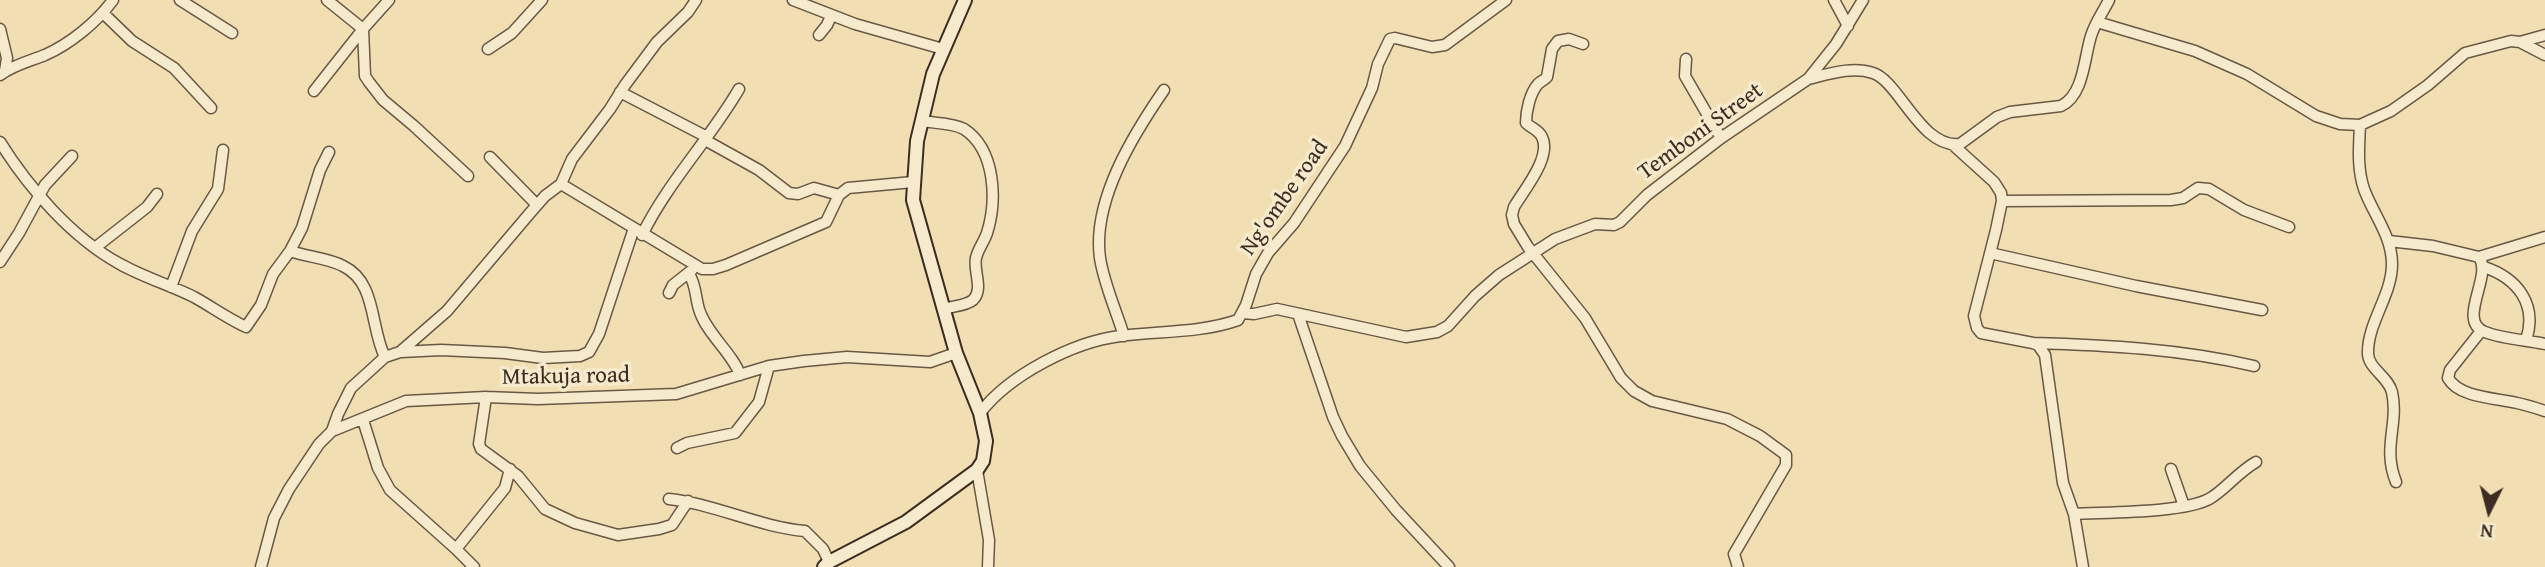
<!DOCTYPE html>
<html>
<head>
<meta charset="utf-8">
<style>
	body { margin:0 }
	#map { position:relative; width:2545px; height:567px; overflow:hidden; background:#f1deb2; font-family:"Gentium Book Plus",serif }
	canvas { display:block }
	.north { position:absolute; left:2454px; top:476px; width:70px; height:70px; -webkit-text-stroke:5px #f6eacd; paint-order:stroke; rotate:186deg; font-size:19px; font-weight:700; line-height:28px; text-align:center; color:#3c2c22 }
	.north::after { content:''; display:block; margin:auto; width:24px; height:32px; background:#3c2c22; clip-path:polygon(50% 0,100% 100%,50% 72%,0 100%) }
</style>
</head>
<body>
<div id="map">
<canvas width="2545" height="567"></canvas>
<div class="north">N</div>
</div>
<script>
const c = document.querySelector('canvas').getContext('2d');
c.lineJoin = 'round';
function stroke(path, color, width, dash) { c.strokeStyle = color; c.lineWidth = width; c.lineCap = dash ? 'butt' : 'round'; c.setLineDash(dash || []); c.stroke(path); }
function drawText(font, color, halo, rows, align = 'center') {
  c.font = font + ' "Gentium Book Plus",serif'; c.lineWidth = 7; c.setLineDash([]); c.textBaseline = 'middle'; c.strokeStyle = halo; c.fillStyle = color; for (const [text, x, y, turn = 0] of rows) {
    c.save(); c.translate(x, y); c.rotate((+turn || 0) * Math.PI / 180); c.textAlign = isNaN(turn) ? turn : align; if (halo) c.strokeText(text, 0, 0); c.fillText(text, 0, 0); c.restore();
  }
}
const street = new Path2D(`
	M 180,0 L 232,33
	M 327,0 L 363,29 L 365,76 L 369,82 L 383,100 L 414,126 L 468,176
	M 793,0 L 855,24 L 943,49
	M 1834,0 L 1848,26
	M 103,13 L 132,41 L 174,68 L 211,108
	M 2097,22 L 2195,51 L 2247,74 L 2316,116 L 2340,124 L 2360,125 L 2391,111 L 2428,85 L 2465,53 L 2511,41 L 2520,42 L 2545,55
	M 0,29 L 7,58 L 5,71
	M 819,35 L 827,25 L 831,16
	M 2520,42 L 2545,35
	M 1583,44 L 1569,39 L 1558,41 L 1552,49 L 1547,77 C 1545,80 1541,81 1538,84 C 1530,93 1526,111 1526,123 C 1531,128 1539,130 1542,137 C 1552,157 1524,190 1514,207 L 1512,215 L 1514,224 L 1528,247 L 1585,318 L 1621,378 L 1634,391 L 1652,401 L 1727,419 L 1760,436 L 1786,455 L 1786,465 L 1734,554 L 1738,567
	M 488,49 L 512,33 L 542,0
	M 1686,59 L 1685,76 L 1721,138
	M 0,75 C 13,65 30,61 45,55 C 70,44 97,22 113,0
	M 1808,79 C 1829,74 1852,66 1873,73 C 1899,81 1921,149 1960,144 L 1997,117 L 2010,112 L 2061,106 C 2084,95 2084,58 2091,36 C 2095,23 2103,12 2109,0
	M 314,91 L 363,29 L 389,0
	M 620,92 L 707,137
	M 922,121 C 934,123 953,123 964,129 C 996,150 997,201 987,233 C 984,242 978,249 976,258 C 973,271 984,289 973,300 C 966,306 952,306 943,309
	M 2360,125 C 2359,147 2357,168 2364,189 C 2373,214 2392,236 2392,264 C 2392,295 2368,322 2368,352 C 2367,368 2388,376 2392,392 C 2399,425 2382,447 2396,482
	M 705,140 L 759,170 L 789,193 L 798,194 L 814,188 L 839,195
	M 0,142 C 28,187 72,238 120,264 C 143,277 170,285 194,297 C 212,307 227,318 246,327 L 261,305 L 273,274 L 290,251 L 302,228 L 320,170 L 329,152
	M 1952,144 L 1994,182 L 2001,193 L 2002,201 L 1996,230 L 1974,316 L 1977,328 L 1981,333 L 2033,343 L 2038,345 L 2045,355 L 2063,483 L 2074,514 L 2083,567
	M 490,157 L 537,205
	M 561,184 L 702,269 L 713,269 L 726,265 L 826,222 L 839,195 L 848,188 L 913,182
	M 2002,201 L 2171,200 L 2183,198 L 2198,188 L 2209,189 L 2244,210 L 2289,227
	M 642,235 C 668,182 710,139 739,89
	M 2389,241 L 2433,246 L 2479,257 C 2493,276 2456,321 2485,332 C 2503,339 2526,340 2545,344
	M 96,247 L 147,207 L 157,194
	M 290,251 C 307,257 328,258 343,266 C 377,282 370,328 385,357
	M 1990,253 L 2136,286 L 2262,310
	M 2479,257 L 2545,237
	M 0,262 L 19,233 L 45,185 L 72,156
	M 2484,267 C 2517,278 2538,304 2526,340
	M 689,274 C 697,286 695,300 700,312 C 708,335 733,354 740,375
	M 171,287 L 192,231 L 218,189 L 223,150
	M 669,293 L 673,285 L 692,270
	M 1243,313 L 1254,314 L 1277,309 L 1406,337 L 1437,332 L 1448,326 L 1475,296 L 1499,275 L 1555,239 L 1595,224 L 1614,225 L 1620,222 L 1647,195 L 1721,138 L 1808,79 L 1836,44 L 1863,0
	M 1298,314 L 1333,417 L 1342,436 L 1360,466 L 1396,510 L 1449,567
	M 2481,331 L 2450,370 L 2448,378 C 2459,398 2497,398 2517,403 C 2527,405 2536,408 2545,411
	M 1124,336 C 1116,310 1104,284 1100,258 C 1092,201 1133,135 1164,90
	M 2033,343 C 2107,345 2182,349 2254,366
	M 401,352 L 441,350 L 505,353 L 543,358 L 580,356 L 589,352 L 599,334 L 634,228
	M 486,397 L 479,444 L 481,449 L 518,476 L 545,509 L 575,523 L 618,535 L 659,529 L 672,525 L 688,501
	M 980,413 C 1009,375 1073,342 1120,336 C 1159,331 1201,333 1238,320 L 1246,305 L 1256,274 L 1268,253 L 1294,223 L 1345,146 L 1372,88 L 1378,64 L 1390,39 L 1395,38 L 1432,47 L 1445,45 L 1506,0
	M 363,420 L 378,468 L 390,490 L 456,549 L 474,567
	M 332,431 L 338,414 L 351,388 L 385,357 L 400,352 L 447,311 L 530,213 L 545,196 L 561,184 L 572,159 L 610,109 L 625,85 L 657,42 L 688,12 L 696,0
	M 677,448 L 687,443 L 735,433 L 759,402 L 769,366
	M 2171,469 L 2184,506
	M 977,470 L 989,540 L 988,567
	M 669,499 C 715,504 759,527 805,531 L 823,549 L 829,562
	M 2074,514 C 2106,512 2183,513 2209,499 C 2224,491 2238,472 2256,462
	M 456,549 L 505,488 L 510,469
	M 261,567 L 274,518 L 289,489 L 319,444 L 332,431 L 406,401 L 486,397 L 538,399 L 676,394 L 769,366 L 804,361 L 847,357 L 930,362 L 956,353`);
const secondary = new Path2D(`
	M 824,567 L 829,562 L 906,522 L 977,470 L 983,461 L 986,441 L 980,413 L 956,353 L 913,200 L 917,141 L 933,74 L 965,0`);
const streetNames = [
	["Temboni Street",1701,132,-36],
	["Ng'ombe road",1285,198,-55],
	["Mtakuja road",566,377,-1]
];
stroke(street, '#695846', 13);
stroke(secondary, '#3c2c22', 16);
stroke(street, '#f6eacd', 10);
stroke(secondary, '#f6eacd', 12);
drawText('23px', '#3c2c22', '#f6eacd', streetNames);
</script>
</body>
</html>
